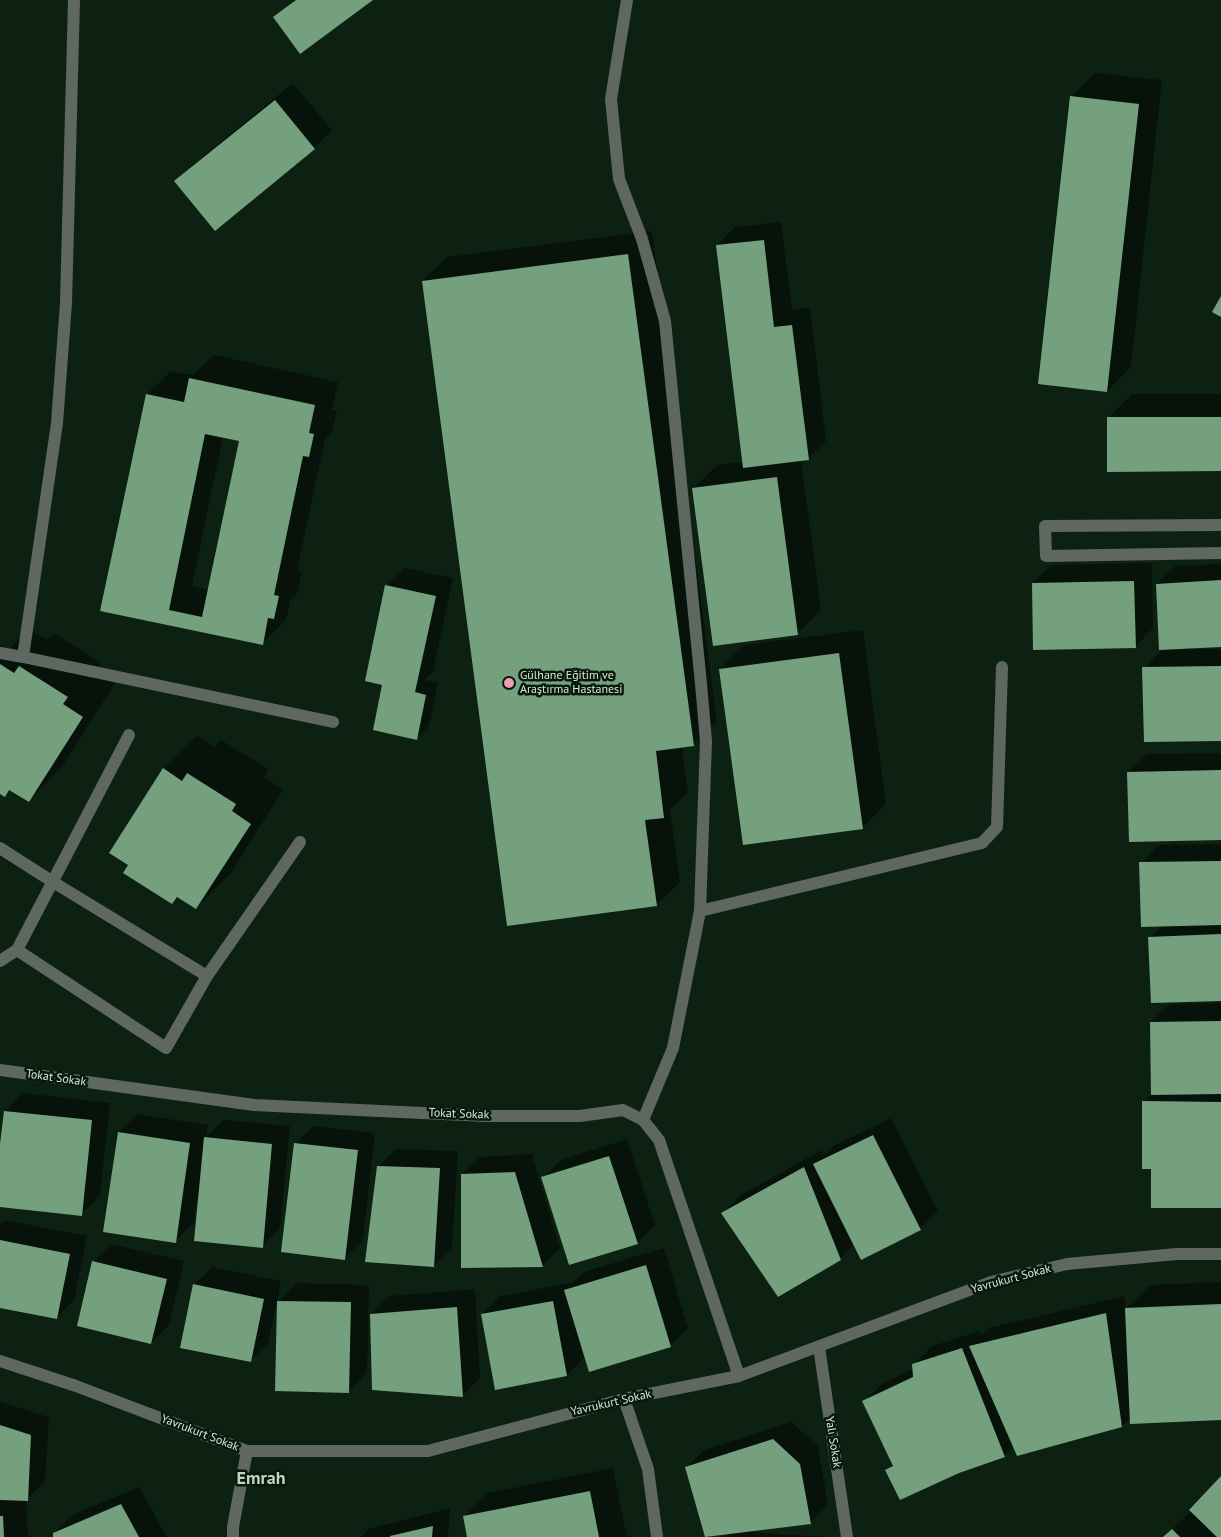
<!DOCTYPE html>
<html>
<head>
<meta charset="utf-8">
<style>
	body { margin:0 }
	canvas { display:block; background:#0d2113 }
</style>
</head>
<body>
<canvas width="1221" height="1537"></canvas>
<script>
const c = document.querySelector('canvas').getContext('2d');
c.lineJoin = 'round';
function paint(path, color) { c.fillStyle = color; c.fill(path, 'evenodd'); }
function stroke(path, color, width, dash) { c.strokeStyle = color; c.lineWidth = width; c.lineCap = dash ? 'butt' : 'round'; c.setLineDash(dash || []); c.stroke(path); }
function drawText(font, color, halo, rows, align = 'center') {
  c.font = font + ' "PT Sans",sans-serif'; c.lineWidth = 5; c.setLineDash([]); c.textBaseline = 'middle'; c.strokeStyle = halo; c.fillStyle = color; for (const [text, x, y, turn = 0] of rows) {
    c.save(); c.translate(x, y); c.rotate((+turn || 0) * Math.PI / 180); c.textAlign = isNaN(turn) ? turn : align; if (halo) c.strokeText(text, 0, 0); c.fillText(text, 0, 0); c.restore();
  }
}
const shadow = new Path2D(`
	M 294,0 L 371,0 L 274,18 Z
	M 1095,73 L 1162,80 L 1131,367 L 1107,391 L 1071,96 Z
	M 293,83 L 332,130 L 314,148 L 176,181 L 194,164 Z
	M 781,222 L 792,310 L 810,307 L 826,441 L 808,459 L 801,460 L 821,610 L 797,634 L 693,489 L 717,465 L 744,462 L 717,245 L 735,227 Z
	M 652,231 L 717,721 L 693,745 L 682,747 L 688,793 L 670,810 L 680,882 L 656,905 L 423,281 L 447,257 Z
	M 214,355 L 338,382 L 332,410 L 337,411 L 332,432 L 325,439 L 297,571 L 302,572 L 297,594 L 290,601 L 286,620 L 262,643 L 102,610 L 147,394 L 171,371 L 193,375 ZM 223,436 L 241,440 L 209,590 L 192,586 Z
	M 1132,394 L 1221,394 L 1221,470 L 1108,418 Z
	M 1152,563 L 1153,628 L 1135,647 L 1033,583 L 1051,565 Z
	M 1221,564 L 1221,646 L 1193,647 L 1193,649 L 1221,649 L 1221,740 L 1144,668 L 1163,649 L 1157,584 L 1175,566 Z
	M 405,568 L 453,578 L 433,672 L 425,680 L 438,683 L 429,726 L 417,738 L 387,586 Z
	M 29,629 L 47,640 L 54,633 L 101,663 L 96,670 L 115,683 L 62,767 L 29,800 L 11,789 L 4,795 L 0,793 L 0,658 Z
	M 863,630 L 886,804 L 863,827 L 720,669 L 744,645 Z
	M 197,736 L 215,747 L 221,740 L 269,770 L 264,778 L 283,790 L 230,874 L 196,908 L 179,896 L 172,903 L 164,769 Z
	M 1221,753 L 1221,839 L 1128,772 L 1147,754 Z
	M 1221,844 L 1221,999 L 1150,938 L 1162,925 L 1141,863 L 1159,845 Z
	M 1221,1003 L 1221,1207 L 1152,1170 L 1144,1102 L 1152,1093 L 1151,1022 L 1169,1004 Z
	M 23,1093 L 110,1103 L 100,1196 L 81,1214 L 0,1206 L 0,1156 L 5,1111 Z
	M 137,1114 L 208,1125 L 206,1137 L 223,1120 L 290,1126 L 280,1228 L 262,1246 L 199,1199 L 197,1199 L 194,1223 L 175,1241 L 105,1231 L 119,1132 Z
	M 891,1118 L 938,1211 L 920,1229 L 854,1244 L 840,1259 L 723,1213 L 741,1195 L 822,1150 L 824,1155 L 833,1146 Z
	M 313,1126 L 375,1133 L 363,1240 L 345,1258 L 295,1144 Z
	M 627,1139 L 655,1225 L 637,1243 L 543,1178 L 561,1160 Z
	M 396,1149 L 458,1151 L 452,1248 L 433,1266 L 378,1167 Z
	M 532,1154 L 560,1248 L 542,1266 L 462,1175 L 480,1157 Z
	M 5,1220 L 87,1236 L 74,1300 L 56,1318 L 0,1307 L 0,1224 Z
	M 111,1244 L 184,1261 L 169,1325 L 151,1343 L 93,1262 Z
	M 664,1248 L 688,1328 L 670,1346 L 586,1356 L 567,1375 L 482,1314 L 500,1296 L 570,1283 L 571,1285 L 583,1272 Z
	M 212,1267 L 281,1281 L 277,1303 L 296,1283 L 369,1285 L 367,1373 L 349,1391 L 277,1303 L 268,1343 L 250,1361 L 194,1285 Z
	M 1221,1282 L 1221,1419 L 1131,1417 L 1122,1426 L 1014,1446 L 1004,1456 L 887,1470 L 893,1464 L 864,1402 L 882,1384 L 914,1368 L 914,1364 L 932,1346 L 980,1331 L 982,1335 L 989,1328 L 1124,1296 L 1126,1309 L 1150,1285 Z
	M 475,1289 L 480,1378 L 462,1396 L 371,1314 L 389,1296 Z
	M 0,1402 L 49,1417 L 45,1482 L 26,1500 L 28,1537 L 0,1537 Z
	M 791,1422 L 818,1446 L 828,1505 L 810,1523 L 750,1530 L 750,1532 L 826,1537 L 725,1537 L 729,1533 L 686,1468 L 704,1450 Z
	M 613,1468 L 627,1537 L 468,1537 L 464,1517 L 488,1493 Z
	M 1221,1478 L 1221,1537 L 1219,1537 L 1209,1527 L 1207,1529 L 1215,1537 L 1164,1537 L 1192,1510 Z
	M 139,1487 L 167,1537 L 54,1537 L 54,1533 L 72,1515 Z
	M 450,1508 L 448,1537 L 361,1537 L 369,1529 Z`);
const building = new Path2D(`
	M 296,0 L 373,0 L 300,54 L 273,17 Z
	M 1070,96 L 1139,104 L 1107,392 L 1038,384 Z
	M 275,100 L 315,149 L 215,231 L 174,181 Z
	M 764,240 L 774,327 L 792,325 L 809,460 L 743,468 L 716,245 Z
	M 628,254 L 694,746 L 656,751 L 664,818 L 645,820 L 657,906 L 507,926 L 422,281 Z
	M 1221,296 L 1221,317 L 1212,312 Z
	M 189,378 L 315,405 L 309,433 L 314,434 L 309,457 L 303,456 L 274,595 L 279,596 L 274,619 L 268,618 L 263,645 L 100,611 L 146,394 L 184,402 ZM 205,434 L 239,441 L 202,617 L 169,610 Z
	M 1107,417 L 1221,417 L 1221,471 L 1107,472 Z
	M 777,477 L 798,635 L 713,646 L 692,488 Z
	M 1221,580 L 1221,647 L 1159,650 L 1156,584 Z
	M 1134,581 L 1136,648 L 1033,650 L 1032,583 Z
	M 385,585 L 436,596 L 415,692 L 426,695 L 417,740 L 373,730 L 382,685 L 365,681 Z
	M 839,653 L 863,829 L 743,845 L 719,669 Z
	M 0,664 L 14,673 L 19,666 L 68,697 L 63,704 L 83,717 L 29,802 L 9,790 L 5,797 L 0,794 Z
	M 1221,666 L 1221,741 L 1144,742 L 1142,667 Z
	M 163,768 L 182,781 L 187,773 L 236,804 L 232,811 L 251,824 L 196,909 L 177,897 L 172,904 L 123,873 L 128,865 L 109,853 Z
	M 1221,770 L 1221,840 L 1129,842 L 1127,772 Z
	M 1221,861 L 1221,925 L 1141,927 L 1139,862 Z
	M 1221,934 L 1221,1001 L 1151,1003 L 1148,937 Z
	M 1221,1021 L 1221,1094 L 1151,1095 L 1150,1022 Z
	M 1142,1101 L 1221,1102 L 1221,1208 L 1151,1208 L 1151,1169 L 1142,1169 Z
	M 4,1111 L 92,1120 L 82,1216 L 0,1207 L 0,1144 Z
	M 118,1132 L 190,1143 L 176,1243 L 103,1232 Z
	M 873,1135 L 921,1230 L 861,1260 L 813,1164 Z
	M 204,1137 L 272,1144 L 263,1248 L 194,1241 Z
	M 294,1143 L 358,1150 L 345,1260 L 281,1252 Z
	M 609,1156 L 638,1244 L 569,1265 L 541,1177 Z
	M 377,1166 L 440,1168 L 434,1267 L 365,1262 Z
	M 804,1167 L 841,1260 L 778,1297 L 721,1213 Z
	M 515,1172 L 543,1267 L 461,1268 L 461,1174 Z
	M 0,1240 L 70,1254 L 57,1319 L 0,1308 Z
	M 92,1261 L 167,1279 L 151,1344 L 77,1326 Z
	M 646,1265 L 671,1347 L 589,1372 L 564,1290 Z
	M 193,1284 L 264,1299 L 251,1362 L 180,1348 Z
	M 277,1301 L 351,1302 L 349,1393 L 275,1391 Z
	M 553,1301 L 567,1376 L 495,1390 L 481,1314 Z
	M 1221,1304 L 1221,1420 L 1130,1424 L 1125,1308 Z
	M 457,1307 L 463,1397 L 372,1390 L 370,1314 Z
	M 1106,1313 L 1122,1427 L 1017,1456 L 969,1346 Z
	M 962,1348 L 1005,1457 L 959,1473 L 900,1500 L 885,1470 L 893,1466 L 862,1401 L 913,1377 L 912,1364 Z
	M 0,1425 L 31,1435 L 28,1501 L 0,1500 Z
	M 773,1439 L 800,1464 L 811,1524 L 705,1537 L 685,1467 Z
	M 1221,1476 L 1221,1537 L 1217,1537 L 1189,1510 Z
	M 590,1491 L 599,1537 L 467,1537 L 463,1516 Z
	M 121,1504 L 139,1537 L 53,1537 L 53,1533 Z
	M 0,1516 L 3,1516 L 4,1537 L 0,1537 Z
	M 433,1526 L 432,1537 L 390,1537 L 390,1536 Z
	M 1172,1529 L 1180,1537 L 1163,1537 Z`);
const minor = new Path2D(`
	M 74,0 L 66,303 L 57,423 L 23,657 L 333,722
	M 627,0 L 611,99 L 619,179 L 642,239 L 665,321 L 701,684 L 706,741 L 700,911 L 673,1048 L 643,1120
	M 1221,525 L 1045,526 L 1046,556 L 1221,553
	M 0,653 L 23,657
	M 0,848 L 53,882 L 207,976 L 300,842
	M 700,911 L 982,843 L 997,827 L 1002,667
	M 17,950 L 166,1048 L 207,976
	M 0,961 L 17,950 L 129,735
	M 0,1070 L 254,1105 L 485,1116 L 580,1116 L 623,1110 L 643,1120 L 659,1140 L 739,1376
	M 819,1347 L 847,1537
	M 0,1361 L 76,1386 L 247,1451 L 428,1451 L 624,1399 L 739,1376 L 991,1282 L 1067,1264 L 1177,1254 L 1221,1254
	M 624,1399 L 648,1469 L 657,1537
	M 233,1537 L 233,1527 L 247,1451`);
const markers = [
	[509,683,6,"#f19ab3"]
];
const poiNames = [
	["Gülhane Eğitim ve",520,676],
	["Araştırma Hastanesi",520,690]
];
const streetNames = [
	["Tokat Sokak",56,1078,8],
	["Tokat Sokak",459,1114,2],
	["Yavrukurt Sokak",1011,1279,-15],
	["Yavrukurt Sokak",611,1403,-13],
	["Yavrukurt Sokak",200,1433,21],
	["Yalı Sokak",833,1442,81]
];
const districtNames = [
	["Emrah",261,1479]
];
paint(shadow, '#0007');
paint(building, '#74a07e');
stroke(minor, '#5e6860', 12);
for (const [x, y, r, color] of markers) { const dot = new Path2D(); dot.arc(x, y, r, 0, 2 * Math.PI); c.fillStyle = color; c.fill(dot); stroke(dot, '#05180a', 2); }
drawText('12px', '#dae6dc', '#05180a', poiNames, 'left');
drawText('12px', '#dae6dc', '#05180a', streetNames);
drawText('bold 18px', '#bdd6c2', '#05180a', districtNames);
</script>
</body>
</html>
